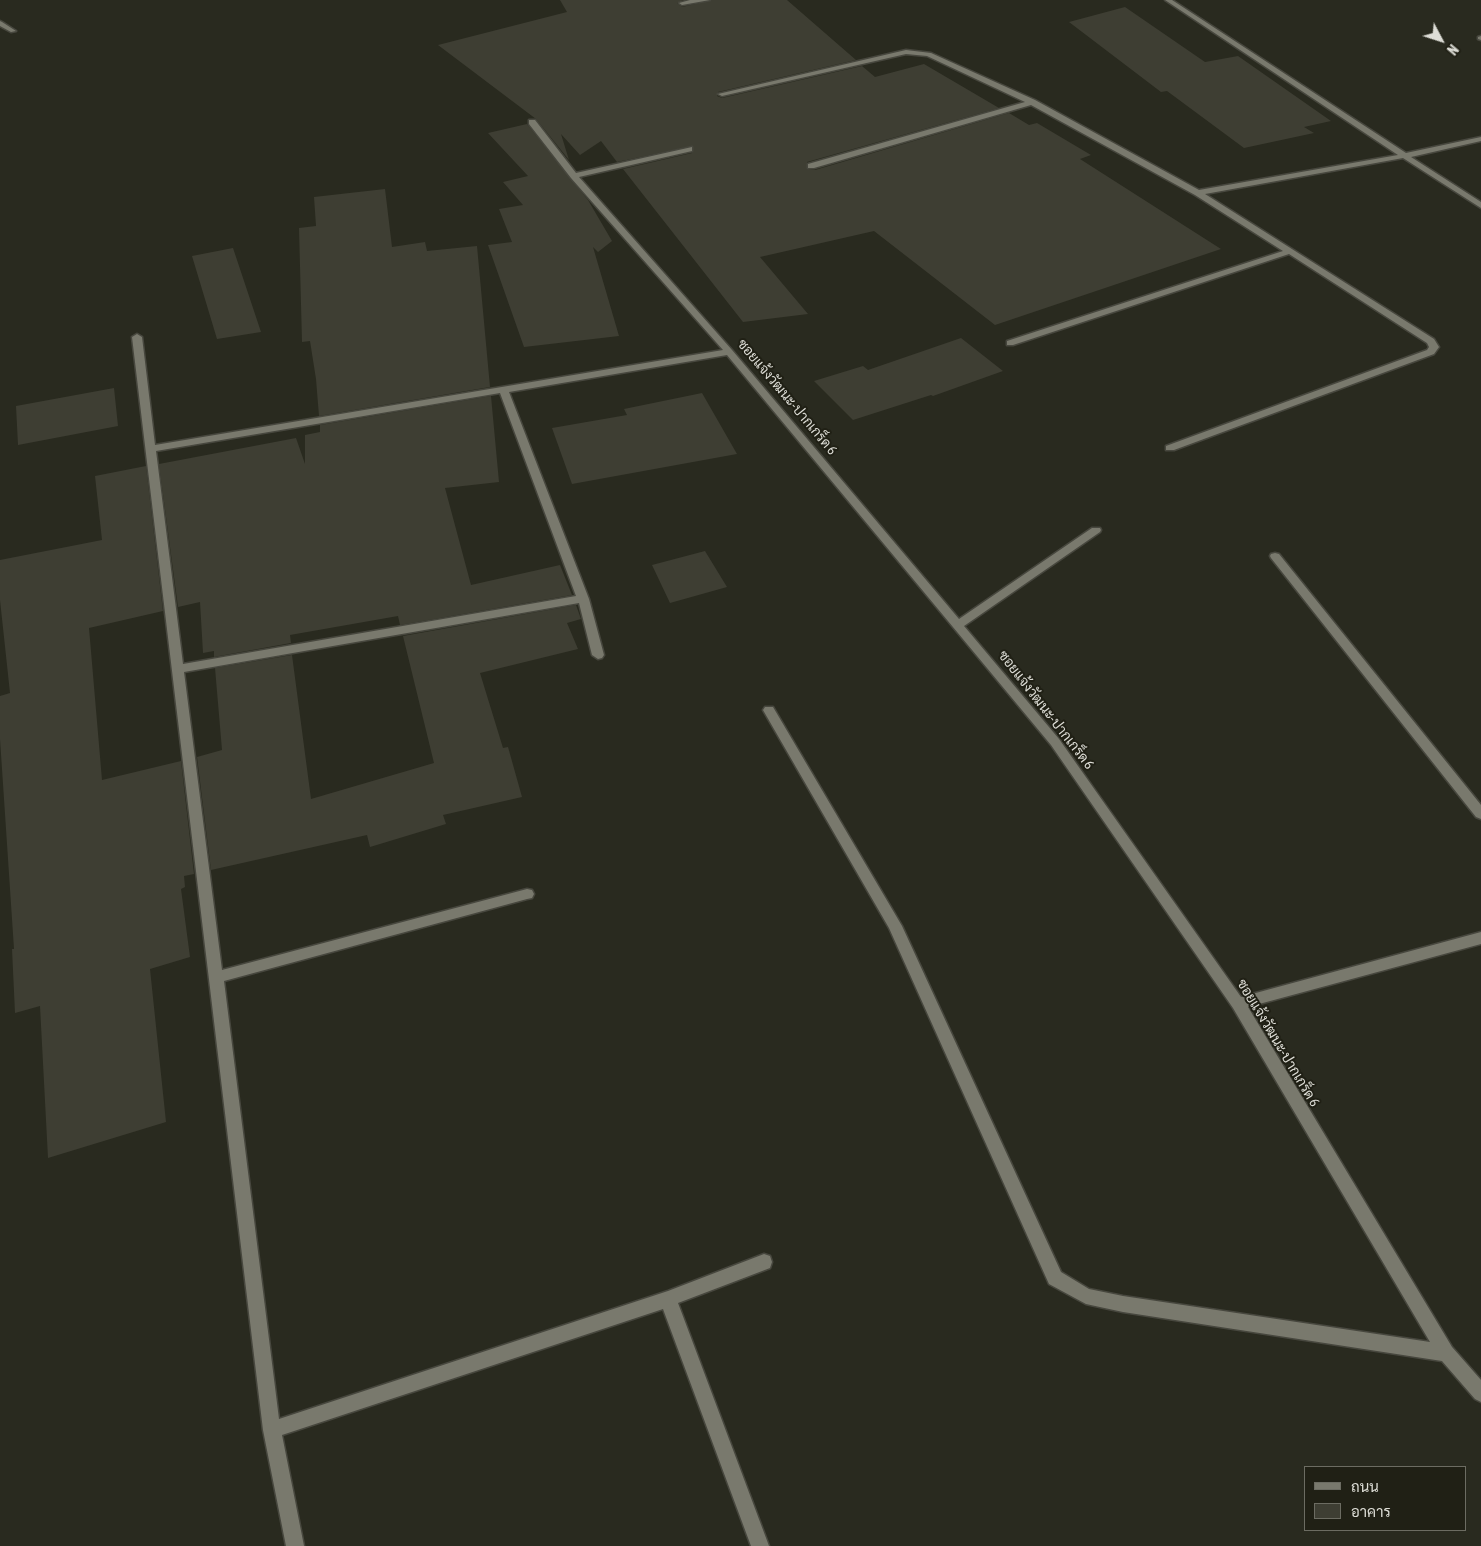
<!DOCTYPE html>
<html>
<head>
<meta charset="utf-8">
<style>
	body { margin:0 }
	#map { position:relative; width:1481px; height:1546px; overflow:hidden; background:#292a1f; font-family:"Asap Condensed",Sarabun,sans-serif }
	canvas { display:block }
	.legend { position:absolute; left:1304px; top:1466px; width:162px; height:65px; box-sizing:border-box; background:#202015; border:1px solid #6c6c62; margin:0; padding:6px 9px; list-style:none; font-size:15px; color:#ddddd6 }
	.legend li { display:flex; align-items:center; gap:10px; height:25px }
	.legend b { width:25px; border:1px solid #6c6c62 }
	.north { position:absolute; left:1416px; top:15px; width:50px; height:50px; -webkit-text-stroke:4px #202015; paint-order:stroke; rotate:130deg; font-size:14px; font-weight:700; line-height:20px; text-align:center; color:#ddddd6 }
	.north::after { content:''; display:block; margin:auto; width:18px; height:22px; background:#ddddd6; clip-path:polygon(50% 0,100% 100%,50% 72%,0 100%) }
</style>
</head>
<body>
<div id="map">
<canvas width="1481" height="1546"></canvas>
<ul class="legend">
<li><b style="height:6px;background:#79796d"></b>ถนน</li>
<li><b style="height:14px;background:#3e3e33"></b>อาคาร</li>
</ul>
<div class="north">N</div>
</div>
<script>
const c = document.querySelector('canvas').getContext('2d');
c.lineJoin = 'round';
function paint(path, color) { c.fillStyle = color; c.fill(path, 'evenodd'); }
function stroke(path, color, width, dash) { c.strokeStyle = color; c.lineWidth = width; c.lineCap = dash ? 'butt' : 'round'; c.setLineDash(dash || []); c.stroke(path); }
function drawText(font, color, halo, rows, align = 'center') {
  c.font = font + ' "Asap Condensed",Sarabun,sans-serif'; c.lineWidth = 4; c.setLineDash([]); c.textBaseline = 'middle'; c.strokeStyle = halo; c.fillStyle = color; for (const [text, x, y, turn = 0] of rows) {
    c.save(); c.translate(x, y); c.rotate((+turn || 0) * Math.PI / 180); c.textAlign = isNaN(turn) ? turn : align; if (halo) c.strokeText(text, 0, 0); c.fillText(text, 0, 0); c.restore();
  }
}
const building = new Path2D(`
	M 560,0 L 683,0 L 677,3 L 682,7 L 712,0 L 787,0 L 856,60 L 718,92 L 717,96 L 722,98 L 862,66 L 875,77 L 924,64 L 999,108 L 807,162 L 807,169 L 815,170 L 1009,113 L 1029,125 L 1037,123 L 1091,155 L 1080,159 L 1221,249 L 995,325 L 874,231 L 760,257 L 808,314 L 743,322 L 623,169 L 692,153 L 693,146 L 617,162 L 601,141 L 580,155 L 561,134 L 569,160 L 536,119 L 438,45 L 567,12 Z
	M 1125,7 L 1205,62 L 1238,56 L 1331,121 L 1304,127 L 1314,133 L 1244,148 L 1167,91 L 1161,92 L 1069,22 Z
	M 527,124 L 588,200 L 612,241 L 598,252 L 593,247 L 619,336 L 524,347 L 488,245 L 512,242 L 499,209 L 523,205 L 503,182 L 528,176 L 488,133 Z
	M 385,189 L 392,247 L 425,242 L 427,251 L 477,246 L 490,387 L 319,416 L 316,379 L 310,341 L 302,342 L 299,228 L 316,226 L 314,197 Z
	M 233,248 L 261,332 L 217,339 L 192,256 Z
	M 961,338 L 1003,371 L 933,396 L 931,395 L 853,420 L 814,381 L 863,366 L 868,370 Z
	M 114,388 L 118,426 L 18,445 L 16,406 Z
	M 702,393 L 737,454 L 572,484 L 552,428 L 627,415 L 624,409 Z
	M 491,396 L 499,482 L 445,488 L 471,585 L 560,565 L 572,595 L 400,625 L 398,616 L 290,635 L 291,643 L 214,657 L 214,651 L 203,653 L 200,602 L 178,607 L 159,464 L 296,438 L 305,464 L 305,435 L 320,432 L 320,425 Z
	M 146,466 L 163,611 L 89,628 L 102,780 L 181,761 L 194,874 L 184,876 L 185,887 L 181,889 L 190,957 L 150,969 L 166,1122 L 48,1158 L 40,1006 L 15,1013 L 12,949 L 14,949 L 0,739 L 0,696 L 10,693 L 0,600 L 0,560 L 102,540 L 95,476 Z
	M 705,551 L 727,587 L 670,603 L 652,565 Z
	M 576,605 L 581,619 L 567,623 L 578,649 L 480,673 L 503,748 L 508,747 L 522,797 L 443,815 L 446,824 L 370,847 L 367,835 L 211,870 L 197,757 L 222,750 L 215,668 L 292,655 L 311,799 L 434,763 L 403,636 Z`);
const service = new Path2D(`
	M 0,21 L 2,22 L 16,31 L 11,32 L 0,26 Z
	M 1481,36 L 1481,40 L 1478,39 L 1478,37 Z`);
const minor = new Path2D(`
	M 690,0 L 710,0 L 682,5 L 679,3 Z
	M 1165,0 L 1172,0 L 1406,153 L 1481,137 L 1481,141 L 1411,157 L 1481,202 L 1481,208 L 1403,158 L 1205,194 L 1434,339 L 1439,347 L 1434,354 L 1174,450 L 1166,450 L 1166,446 L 1427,350 L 1429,347 L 1427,343 L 1289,254 L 1013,345 L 1007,345 L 1007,341 L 1283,251 L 1195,195 L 1031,105 L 814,168 L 808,168 L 808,164 L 1025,102 L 927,56 L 906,54 L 722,96 L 718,94 L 906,50 L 931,53 L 1035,100 L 1199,190 L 1398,155 Z
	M 529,120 L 535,120 L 576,173 L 692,147 L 692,151 L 579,177 L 732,350 L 959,619 L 1092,528 L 1100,528 L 1101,530 L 1100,532 L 964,626 L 1059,739 L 1241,997 L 1481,932 L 1481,944 L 1248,1007 L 1452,1347 L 1481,1380 L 1481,1402 L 1475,1399 L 1442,1361 L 1123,1312 L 1086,1304 L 1049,1284 L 889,928 L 763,710 L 765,707 L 773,707 L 902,926 L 1061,1272 L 1089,1289 L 1123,1296 L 1430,1342 L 1233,1008 L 1051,745 L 727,355 L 509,392 L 589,599 L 604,655 L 602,658 L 598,659 L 592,655 L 579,603 L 184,672 L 222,970 L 527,889 L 532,890 L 534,894 L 532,898 L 527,899 L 224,981 L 279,1419 L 668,1291 L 764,1254 L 770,1256 L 772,1262 L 770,1268 L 678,1303 L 769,1546 L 751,1546 L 663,1309 L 282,1435 L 304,1546 L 286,1546 L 263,1430 L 132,337 L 137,334 L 142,337 L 155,445 L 723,350 L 571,178 L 529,124 ZM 500,393 L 576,596 L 183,664 L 156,451 Z
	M 1275,553 L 1279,554 L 1481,805 L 1481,819 L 1476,817 L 1271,558 L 1270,556 L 1271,554 Z`);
const streetNames = [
	["ซอยแจ้งวัฒนะ-ปากเกร็ด 6",787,397,50],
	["ซอยแจ้งวัฒนะ-ปากเกร็ด 6",1046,710,52],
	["ซอยแจ้งวัฒนะ-ปากเกร็ด 6",1278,1043,59]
];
paint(building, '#3e3e33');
stroke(service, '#47473e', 3);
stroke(minor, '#47473e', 3);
paint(service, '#79796d');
paint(minor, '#79796d');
drawText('14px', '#ddddd6', '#202015', streetNames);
</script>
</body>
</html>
